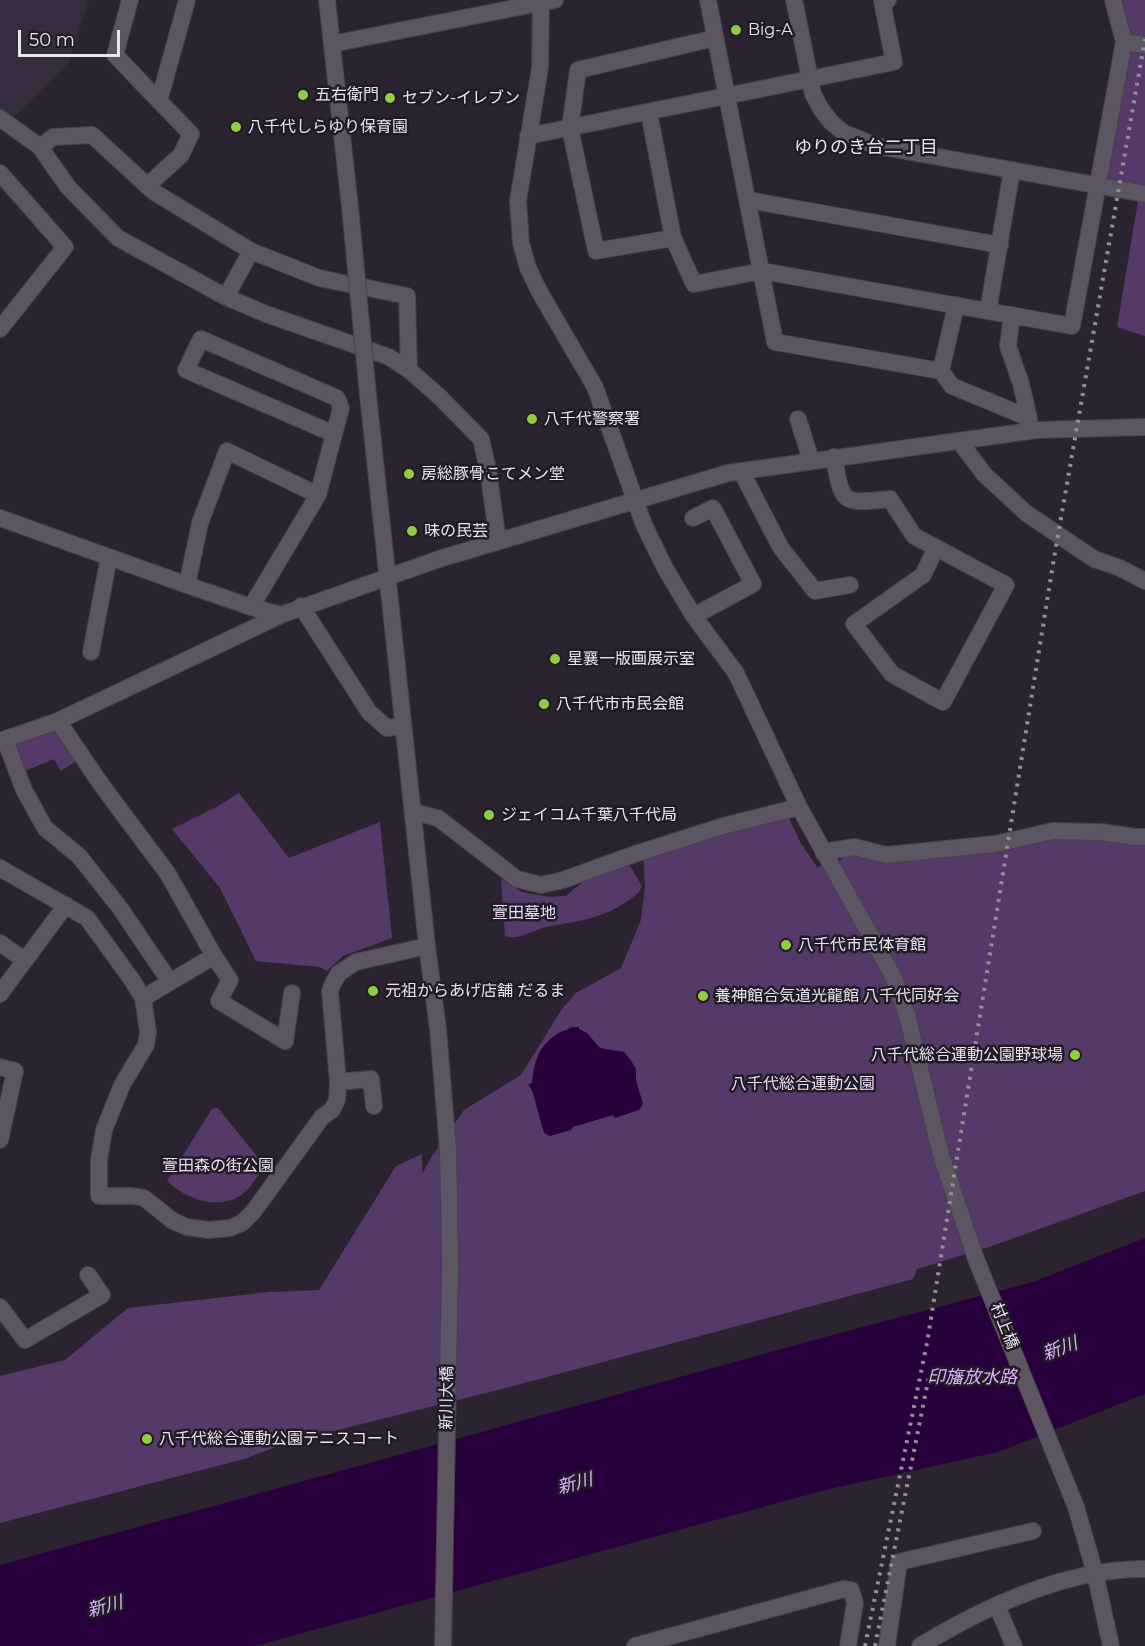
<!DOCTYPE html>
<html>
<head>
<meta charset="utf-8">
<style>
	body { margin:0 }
	#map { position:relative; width:1145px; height:1646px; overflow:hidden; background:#2b2430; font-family:Montserrat,sans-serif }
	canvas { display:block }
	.scale { position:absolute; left:18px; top:30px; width:102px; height:27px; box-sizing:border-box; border:3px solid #e9e5ed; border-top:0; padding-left:8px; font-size:18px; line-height:21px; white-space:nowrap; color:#e9e5ed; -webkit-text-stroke:4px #211b26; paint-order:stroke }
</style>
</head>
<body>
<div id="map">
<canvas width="1145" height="1646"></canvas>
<div class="scale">50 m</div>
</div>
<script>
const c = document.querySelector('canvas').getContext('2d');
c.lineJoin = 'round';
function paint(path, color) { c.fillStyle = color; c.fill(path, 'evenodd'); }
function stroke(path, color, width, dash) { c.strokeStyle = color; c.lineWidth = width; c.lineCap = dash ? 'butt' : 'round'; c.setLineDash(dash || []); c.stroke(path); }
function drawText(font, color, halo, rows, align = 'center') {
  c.font = font + ' Montserrat,"Noto Sans JP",sans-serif'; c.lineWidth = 5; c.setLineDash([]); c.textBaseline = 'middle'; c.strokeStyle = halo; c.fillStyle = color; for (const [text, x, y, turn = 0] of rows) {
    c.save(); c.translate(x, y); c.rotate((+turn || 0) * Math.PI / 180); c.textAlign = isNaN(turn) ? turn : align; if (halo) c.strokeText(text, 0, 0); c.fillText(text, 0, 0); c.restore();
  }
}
const built = new Path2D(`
	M 0,0 L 89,0 L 68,63 L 12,119 L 0,111 Z`);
const green = new Path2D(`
	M 1118,0 L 1145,0 L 1145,194 L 1103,182 L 1130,57 Z
	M 1139,195 L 1145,196 L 1145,336 L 1117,327 Z
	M 58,729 L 78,760 L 61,771 L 54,759 L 25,771 L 14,744 Z
	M 239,793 L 289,858 L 380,822 L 392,938 L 343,956 L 327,971 L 319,967 L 256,961 L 220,888 L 172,829 L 218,806 Z
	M 788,816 L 800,842 L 817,867 L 841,860 L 844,856 L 1053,839 L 1100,839 L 1145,843 L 1145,1191 L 989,1247 L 917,1269 L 913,1279 L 502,1389 L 286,1443 L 244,1459 L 0,1523 L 0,1376 L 65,1360 L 128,1308 L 269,1292 L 319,1290 L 396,1166 L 422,1154 L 422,1174 L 432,1156 L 464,1110 L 521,1075 L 562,1009 L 576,993 L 621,968 L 641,920 L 645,886 L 643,855 Z
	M 624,864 L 630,866 L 642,886 C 639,894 633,897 626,902 C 599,920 576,921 546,927 C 532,930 519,941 505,936 L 501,879 L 522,892 L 549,897 L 566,896 L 584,881 Z
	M 218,1108 L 263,1164 C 262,1172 257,1177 252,1184 C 232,1214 189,1203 167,1181 L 212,1109 Z`);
const water = new Path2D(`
	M 571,1027 L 579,1027 L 579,1029 L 587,1033 L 600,1048 L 624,1052 L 630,1059 L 636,1069 L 636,1080 L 643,1104 L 639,1110 L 615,1118 L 613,1115 L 573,1127 L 571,1130 L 550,1136 L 544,1133 L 532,1090 L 528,1084 L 532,1083 C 534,1062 539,1044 559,1033 C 564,1030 567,1031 571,1027 Z
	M 1145,1238 L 1145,1394 L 998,1452 L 829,1489 L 255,1646 L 0,1646 L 0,1565 L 836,1334 L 1033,1282 Z`);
const minor = new Path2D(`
	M 130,0 L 115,55 L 191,134 L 181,155 L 147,186
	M 327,0 L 350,207
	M 541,0 L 540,68 L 518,201 L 521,243 L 528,268 L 539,291 L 595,387 L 644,525 L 665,568 L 693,615 L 736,673 L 799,807 L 893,976 L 907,1015 L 941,1155 L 976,1259 L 1076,1507 L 1095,1573 L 1111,1646
	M 708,0 L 775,342 L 941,371 L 952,386 L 1029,418
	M 794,0 L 813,94 L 821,109 L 831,122 L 844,133 L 877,146 L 1145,194
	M 1124,42 L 1145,45
	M 332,44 L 555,0
	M 159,101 L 187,0
	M 649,113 L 673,238 L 694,284 L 762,271 L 1072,326 L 1124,42 L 1113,0
	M 0,118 L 40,147 L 68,187 L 118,238 L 226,297 L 266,314 L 389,357 L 409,370 L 440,397 L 481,439 L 488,470 L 498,541
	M 528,136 L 894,62 L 882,1 L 888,0
	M 40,147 L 53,137 L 92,135 L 154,192 L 251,251 L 319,278 L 407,296 L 409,370
	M 0,173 L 65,247 L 0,329
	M 748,200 L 1000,245
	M 673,238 L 596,251 L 570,128 L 578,70 L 715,38
	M 226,297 L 251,251
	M 988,311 L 1012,170
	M 1012,315 L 1008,346 L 1021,384 L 1029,418
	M 941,371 L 956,305
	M 368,395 L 427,946 L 438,1029 L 448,1150 L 449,1194 L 450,1267 L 443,1646
	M 798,419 L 811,460
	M 960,442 L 984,474 L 1026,513 L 1094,559 L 1120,568 L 1145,581
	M 834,457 C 842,505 842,504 890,499 L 914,536 L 1006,585 L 943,702 L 892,674 L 854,624 L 923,575 L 936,548
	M 741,471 L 781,548 L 815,591 L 850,585
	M 0,518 L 187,585 L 251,607 L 281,615 L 439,559 L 728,473 L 1037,430 L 1145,427
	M 693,518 L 713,508 L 753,584 L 694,616
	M 187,585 L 200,523 L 227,451 L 318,495
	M 301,606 L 369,712 L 387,728 L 403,726
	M 251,607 L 318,495 L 341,408 L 337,398 L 201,339 L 186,370 L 334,434
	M 91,652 L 109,557
	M 58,721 L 103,787 L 168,874 L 214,956 L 143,998
	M 5,740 L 24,790 L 45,828 L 79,856 L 120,908 L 170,982
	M 0,741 L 58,721 L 281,615
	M 413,812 L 438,818 L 517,879 L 541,885 L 563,880 L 635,854 L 723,826 L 799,807
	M 823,852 L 855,847 L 886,855 L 995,844 L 1053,831 L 1101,832 L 1135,837 L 1145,837
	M 0,868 L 87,918 L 132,980 L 143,998 L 148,1032 L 146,1045 L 122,1085 L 104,1130 L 99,1160 L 99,1196 L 133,1196 L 144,1198 L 173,1221 L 187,1227 L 208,1230 L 230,1228 L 242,1223 L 253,1212 L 322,1117 L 332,1110 L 337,1100 L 338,1082 L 330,991 L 333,983 L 339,973 L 356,962 L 427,946
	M 0,943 L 24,960
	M 214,956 L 230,980 L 219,1001 L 285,1041 L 292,993
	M 0,994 L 66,905
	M 0,1067 L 15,1071 L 0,1140
	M 338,1082 L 371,1079 L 374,1106
	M 0,1307 L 25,1340 L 102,1295 L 88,1275
	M 997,1606 L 1014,1646
	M 635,1646 L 844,1589 L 851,1590 L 855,1603 L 848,1646
	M 887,1646 L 899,1562 L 1033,1531
	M 920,1646 C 984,1607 1068,1568 1145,1569`);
const rail = new Path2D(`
	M 865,1646 L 927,1343 L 1054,558 L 1145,39
	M 875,1646 L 929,1376`);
const minorBridge = new Path2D(`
	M 350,207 L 368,395`);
const markers = [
	[736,30,6,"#90cd41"],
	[303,95,6,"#90cd41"],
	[390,98,6,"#90cd41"],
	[236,127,6,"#90cd41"],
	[532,419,6,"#90cd41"],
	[409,474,6,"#90cd41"],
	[412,531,6,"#90cd41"],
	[555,659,6,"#90cd41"],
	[544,704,6,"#90cd41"],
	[489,815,6,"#90cd41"],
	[786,945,6,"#90cd41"],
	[373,991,6,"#90cd41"],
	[703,996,6,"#90cd41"],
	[1075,1055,6,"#90cd41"],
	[147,1439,6,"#90cd41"]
];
const poiNames = [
	["Big-A",748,30],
	["五右衛門",315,95],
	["セブン-イレブン",402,98],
	["八千代しらゆり保育園",248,127],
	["八千代警察署",544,419],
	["房総豚骨こてメン堂",421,474],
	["味の民芸",424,531],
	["星襄一版画展示室",567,659],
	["八千代市市民会館",556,704],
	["ジェイコム千葉八千代局",501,815],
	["八千代市民体育館",798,945],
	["元祖からあげ店舗 だるま",385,991],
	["養神館合気道光龍館 八千代同好会",715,996],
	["八千代総合運動公園野球場",1063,1055,"right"],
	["八千代総合運動公園テニスコート",159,1439]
];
const parkNames = [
	["萱田墓地",524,913],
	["八千代総合運動公園",803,1084],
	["萱田森の街公園",218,1166]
];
const streetNames = [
	["村上橋",1004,1326,68],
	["新川大橋",447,1398,-89]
];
const neighbourhoodNames = [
	["ゆりのき台二丁目",866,148]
];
const waterNames = [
	["新川",1060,1349,-20],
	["印旛放水路",972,1378],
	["新川",575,1484,-15],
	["新川",105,1607,-15]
];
paint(built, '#362c3e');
paint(green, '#553968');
paint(water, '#27003c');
stroke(minor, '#46414b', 18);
stroke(minor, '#5c5562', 16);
stroke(rail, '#948f99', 4, [3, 6]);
stroke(minorBridge, '#46414b', 18, []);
stroke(minorBridge, '#5c5562', 16);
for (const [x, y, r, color] of markers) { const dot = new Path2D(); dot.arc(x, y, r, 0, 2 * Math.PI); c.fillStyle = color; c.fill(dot); stroke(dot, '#211b26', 2); }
drawText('16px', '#e9e5ed', '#211b26', poiNames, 'left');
drawText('16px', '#eadff3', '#211b26', parkNames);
drawText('16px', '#e9e5ed', '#211b26', streetNames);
drawText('18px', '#e9e5ed', '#211b26', neighbourhoodNames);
drawText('italic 18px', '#dcb1fc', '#211b26', waterNames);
</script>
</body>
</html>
